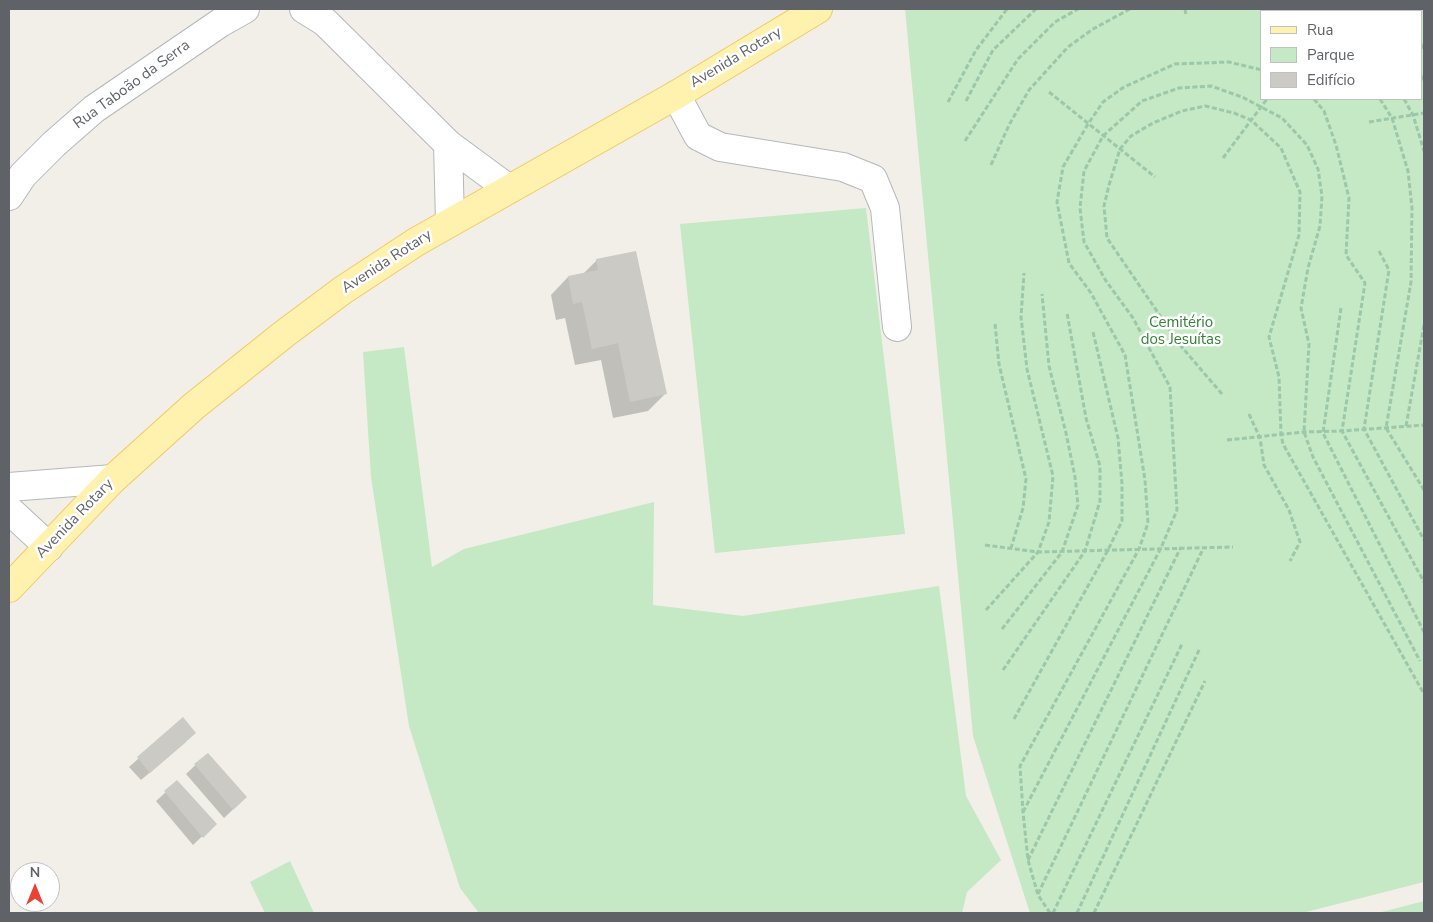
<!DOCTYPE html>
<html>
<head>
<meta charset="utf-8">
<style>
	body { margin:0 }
	#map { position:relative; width:1433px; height:922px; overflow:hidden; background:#f1efe8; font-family:"Nunito Sans",sans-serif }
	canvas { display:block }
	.frame { position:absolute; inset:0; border:10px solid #5f6368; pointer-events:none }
	.legend { position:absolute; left:1260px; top:10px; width:162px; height:90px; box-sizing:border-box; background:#fff; border:1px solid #bfc1c3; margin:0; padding:6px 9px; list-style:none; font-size:15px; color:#5f6368 }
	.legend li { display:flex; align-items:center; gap:10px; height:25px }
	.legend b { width:25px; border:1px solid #bfc1c3 }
	.north { position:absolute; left:10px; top:862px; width:50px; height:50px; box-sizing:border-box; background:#fff; border:1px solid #bfc1c3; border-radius:50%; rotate:0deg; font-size:14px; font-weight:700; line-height:20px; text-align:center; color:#5f6368 }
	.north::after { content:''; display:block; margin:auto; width:18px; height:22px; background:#ea4335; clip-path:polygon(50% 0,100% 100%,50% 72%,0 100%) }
</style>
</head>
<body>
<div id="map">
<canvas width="1433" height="922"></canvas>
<div class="frame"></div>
<ul class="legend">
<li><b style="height:6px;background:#fff2af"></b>Rua</li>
<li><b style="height:14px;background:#c5e8c5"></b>Parque</li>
<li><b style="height:14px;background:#cccac5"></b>Edifício</li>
</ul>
<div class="north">N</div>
</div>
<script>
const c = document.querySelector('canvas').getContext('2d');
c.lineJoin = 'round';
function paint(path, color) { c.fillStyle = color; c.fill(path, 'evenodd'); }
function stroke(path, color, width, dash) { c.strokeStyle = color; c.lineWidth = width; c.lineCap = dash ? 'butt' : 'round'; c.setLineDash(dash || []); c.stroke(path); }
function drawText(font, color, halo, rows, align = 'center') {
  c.font = font + ' "Nunito Sans",sans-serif'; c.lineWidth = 5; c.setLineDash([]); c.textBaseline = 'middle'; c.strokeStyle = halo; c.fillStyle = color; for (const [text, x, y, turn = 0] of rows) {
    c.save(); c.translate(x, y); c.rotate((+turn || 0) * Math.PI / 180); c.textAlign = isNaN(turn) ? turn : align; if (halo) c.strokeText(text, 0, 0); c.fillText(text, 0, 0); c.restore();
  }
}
const green = new Path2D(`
	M 905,9 L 1424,9 L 1424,882 L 1302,913 L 1030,913 L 973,736 ZM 1262,11 L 1422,11 L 1422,99 L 1262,99 Z
	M 866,208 L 905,534 L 715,553 L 680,224 Z
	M 404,347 L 432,567 L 464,549 L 654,502 L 653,605 L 743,616 L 939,586 L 966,796 L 1001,860 L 967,892 L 962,913 L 479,913 L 460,888 L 409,726 L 371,477 L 363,352 Z
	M 290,861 L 314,913 L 265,913 L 250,882 Z
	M 1424,901 L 1424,913 L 1378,913 Z`);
const shadow = new Path2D(`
	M 597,260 L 665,394 L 648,411 L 613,418 L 601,360 L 575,365 L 565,318 L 556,320 L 551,295 L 568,277 L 583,274 Z
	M 183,719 L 186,742 L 141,780 L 129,767 Z
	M 207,754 L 246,797 L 224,818 L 186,774 Z
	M 177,782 L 215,824 L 193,845 L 156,801 Z`);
const building = new Path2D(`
	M 636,251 L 667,394 L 630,402 L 618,343 L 592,349 L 582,302 L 573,304 L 568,276 L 598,270 L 596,259 Z
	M 183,717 L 196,733 L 150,773 L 137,757 Z
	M 208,753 L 247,797 L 233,810 L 194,764 Z
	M 177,780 L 217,824 L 203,838 L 164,791 Z`);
const path = new Path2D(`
	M 1185,9 L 1186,15
	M 1270,9 L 1276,11
	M 1331,9 L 1336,11
	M 1362,9 L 1365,11
	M 1393,9 L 1395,11
	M 1422,44 L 1424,49
	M 1422,76 L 1424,80
	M 1049,92 L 1155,177
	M 1314,99 L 1324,111 L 1336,145 L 1349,198 L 1346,255 L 1365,283 L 1342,431 L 1424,582
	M 1380,99 L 1392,118 L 1408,171 L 1412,208 L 1411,282 L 1386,428 L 1424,490
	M 1404,99 L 1413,115 L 1424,151
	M 966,101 L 993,50 L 1036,9
	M 948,102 L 976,50 L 1007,9
	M 1369,122 L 1424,113
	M 965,141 L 1018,59 L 1055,22 L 1078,9
	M 1223,158 L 1267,99
	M 991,165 L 1009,125 L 1029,90 L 1068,47 L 1093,29 L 1130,9
	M 1379,251 L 1389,270 L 1364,429 L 1424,540
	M 1341,308 L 1323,433 L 1424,632
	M 995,324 L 999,364 L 1026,479 L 1023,508 L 1011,548
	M 1222,394 L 1180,345 L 1107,238 L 1104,206 L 1109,185 L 1120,149 L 1131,136 L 1153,123 L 1182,111 L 1205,106 L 1234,113 L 1251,120 L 1281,148 L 1300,192 L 1299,235 L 1269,337 L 1279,377 L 1281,434 L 1283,444 L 1424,694
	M 1249,414 L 1260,438 L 1264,465 L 1289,510 L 1300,542 L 1290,561
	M 1406,426 L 1424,325
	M 1227,440 L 1304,432 L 1342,431 L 1424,425
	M 985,545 L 1038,552 L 1233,547
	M 986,610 L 1038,552 L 1049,522 L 1053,476 L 1027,369 L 1021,317 L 1024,273
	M 1002,629 L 1062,552 L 1078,505 L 1075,477 L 1066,433 L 1049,366 L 1042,294
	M 1003,670 L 1085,551 L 1100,501 L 1100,466 L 1086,418 L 1067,313
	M 1014,719 L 1108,550 L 1122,521 L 1122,484 L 1118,438 L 1093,332
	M 1023,812 L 1161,548 L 1177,510 L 1170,387 L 1133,318 L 1106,281 L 1084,242 L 1080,208 L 1084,171 L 1103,136 L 1142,101 L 1179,88 L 1211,86 L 1242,97 L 1282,118 L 1307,145 L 1318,169 L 1322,196 L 1320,226 L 1308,268 L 1301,308 L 1309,344 L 1304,432 L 1313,457 L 1420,661
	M 1028,860 L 1181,547
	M 1038,894 L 1204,547
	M 1050,913 L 1038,895 L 1028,860 L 1023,812 L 1020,766 L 1139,549 L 1148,523 L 1145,480 L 1125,355 L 1091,293 L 1069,263 L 1057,202 L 1063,167 L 1088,124 L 1103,102 L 1124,87 L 1175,64 L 1229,62 L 1262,70
	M 1053,913 L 1182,644
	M 1077,913 L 1200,648
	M 1094,913 L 1205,681`);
const minor = new Path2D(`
	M 304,9 L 325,22 L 448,144 L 509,189
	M 676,95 L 698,136 L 720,147 L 843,167 L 873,179 L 885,208 L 897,327
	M 448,144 L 450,222
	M 9,196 L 23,175 L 54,144 L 94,109 L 220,23 L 245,9
	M 9,487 L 113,479
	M 9,510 L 49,547`);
const major = new Path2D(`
	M 9,588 L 113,479 L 194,406 L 284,334 L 343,290 L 416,242 L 676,95 L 818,9`);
const streetNames = [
	["Avenida Rotary",736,58,-31],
	["Rua Taboão da Serra",132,85,-36],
	["Avenida Rotary",387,262,-33],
	["Avenida Rotary",75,519,-46]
];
const parkNames = [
	["Cemitério",1181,323],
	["dos Jesuítas",1181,340]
];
paint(green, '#c5e8c5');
paint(shadow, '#0003');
paint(building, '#cccac5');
stroke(minor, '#b5b8bc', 30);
stroke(major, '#f2c960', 30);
stroke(path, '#9cc7a9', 3, [5, 2.5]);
stroke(minor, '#fff', 28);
stroke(major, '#fff2af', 28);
drawText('15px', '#5f6368', '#fff', streetNames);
drawText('15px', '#348238', '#fff', parkNames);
</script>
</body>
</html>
